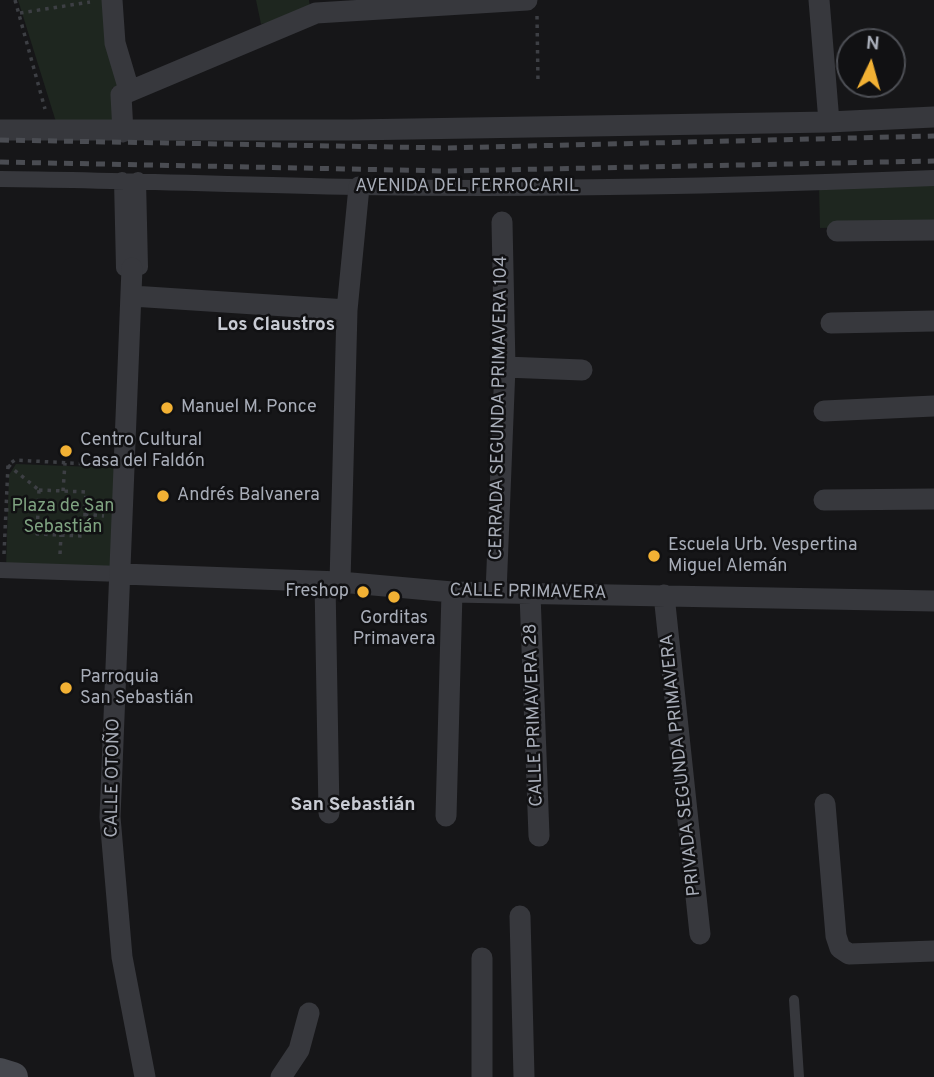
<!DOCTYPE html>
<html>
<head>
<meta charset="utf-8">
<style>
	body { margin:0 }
	#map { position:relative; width:934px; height:1077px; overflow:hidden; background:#161618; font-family:Overpass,sans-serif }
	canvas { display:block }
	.north { position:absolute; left:836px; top:28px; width:70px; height:70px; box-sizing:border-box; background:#111113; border:2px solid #4d4f55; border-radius:50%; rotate:5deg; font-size:19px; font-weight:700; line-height:28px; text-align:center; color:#a8adb8 }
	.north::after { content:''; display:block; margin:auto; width:24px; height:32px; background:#f2b134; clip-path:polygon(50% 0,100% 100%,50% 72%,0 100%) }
</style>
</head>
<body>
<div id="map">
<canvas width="934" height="1077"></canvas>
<div class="north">N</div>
</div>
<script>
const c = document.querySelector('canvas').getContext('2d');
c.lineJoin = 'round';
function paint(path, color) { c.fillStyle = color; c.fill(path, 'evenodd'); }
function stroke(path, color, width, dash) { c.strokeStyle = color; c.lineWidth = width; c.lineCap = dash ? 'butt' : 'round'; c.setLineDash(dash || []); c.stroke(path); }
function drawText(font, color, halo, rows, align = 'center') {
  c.font = font + ' Overpass,sans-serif'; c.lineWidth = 5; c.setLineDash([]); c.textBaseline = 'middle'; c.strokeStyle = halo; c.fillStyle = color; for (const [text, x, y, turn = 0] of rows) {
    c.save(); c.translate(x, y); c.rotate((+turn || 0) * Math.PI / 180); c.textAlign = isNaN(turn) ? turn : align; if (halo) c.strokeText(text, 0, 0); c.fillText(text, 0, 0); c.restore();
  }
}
const green = new Path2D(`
	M 18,0 L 102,0 L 118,86 L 112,88 L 115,125 L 56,122 Z
	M 256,0 L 309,0 L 311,13 L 261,24 Z
	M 934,183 L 934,225 L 820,228 L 819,186 Z
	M 16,464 L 121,468 L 117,572 L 6,567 L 9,475 Z`);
const path = new Path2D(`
	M 15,0 L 45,109
	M 20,13 L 90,2
	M 537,16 L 538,82
	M 8,465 L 39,490
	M 39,490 L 86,492 L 84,536 L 37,534 Z
	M 63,491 L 65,463
	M 5,510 L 37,511
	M 85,514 L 104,516
	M 4,554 L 8,465 L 15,460 L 106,465
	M 60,554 L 61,535`);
const service = new Path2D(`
	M 794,1000 L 799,1077`);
const pedestrian = new Path2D(`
	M 0,179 C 119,180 237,185 356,187 C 548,190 741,186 934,178
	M 122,180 L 124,268 L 140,267 L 138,180
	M 0,570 L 122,574`);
const minor = new Path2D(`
	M 112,0 L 115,43 L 129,90
	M 819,0 L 829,122
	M 0,130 L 352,130 L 829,122 L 934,117
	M 123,132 L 121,95 L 316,13 L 527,0
	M 837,231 L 934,230
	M 132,268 L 110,817 L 122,957 L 145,1077
	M 132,296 L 347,310
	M 831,323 L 934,321
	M 505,367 L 582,370
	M 824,411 L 934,406
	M 824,500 L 934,499
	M 122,574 L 340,582 L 452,592 L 934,601
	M 325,582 L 329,813
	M 340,582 L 347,310 L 359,187
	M 496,593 L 505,367 L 502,222
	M 530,594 L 539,836
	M 664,595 L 700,934
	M 825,804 L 836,936 L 840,948 L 849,954 L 934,951
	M 446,816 L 452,592
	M 520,916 L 524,1077
	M 482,958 L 482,1077
	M 281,1077 L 299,1050 L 309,1013`);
const secondary = new Path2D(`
	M 0,1073 L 13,1077`);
const rail = new Path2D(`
	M 0,140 L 447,148 L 934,136
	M 0,162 L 447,171 L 934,161`);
const markers = [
	[167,408,7,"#f2b134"],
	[66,451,7,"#f2b134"],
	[163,496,7,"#f2b134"],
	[654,556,7,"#f2b134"],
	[363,592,7,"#f2b134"],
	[394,597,7,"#f2b134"],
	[66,688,7,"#f2b134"]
];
const streetNames = [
	["AVENIDA DEL FERROCARIL",467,187],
	["CERRADA SEGUNDA PRIMAVERA 104",500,408,-89],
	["CALLE PRIMAVERA",528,593,1],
	["CALLE PRIMAVERA 28",535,715,-92],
	["PRIVADA SEGUNDA PRIMAVERA",682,765,-96],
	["CALLE OTOÑO",114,778,-89]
];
const poiNames = [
	["Manuel M. Ponce",181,408],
	["Centro Cultural",80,441],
	["Casa del Faldón",80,462],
	["Andrés Balvanera",177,496],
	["Escuela Urb. Vespertina",668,546],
	["Miguel Alemán",668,567],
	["Freshop",349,592,"right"],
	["Gorditas",394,619,"center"],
	["Primavera",394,640,"center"],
	["Parroquia",80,678],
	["San Sebastián",80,699]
];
const parkNames = [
	["Plaza de San",63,507],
	["Sebastián",63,528]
];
const neighbourhoodNames = [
	["Los Claustros",276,326],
	["San Sebastián",353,806]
];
paint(green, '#1e261f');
stroke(path, '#3d3f44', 3.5, [3.5, 5]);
stroke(service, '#37383d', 10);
stroke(pedestrian, '#37383d', 16);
stroke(minor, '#37383d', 21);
stroke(secondary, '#45474d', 30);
stroke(rail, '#4a4c52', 5, [9, 7]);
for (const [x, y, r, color] of markers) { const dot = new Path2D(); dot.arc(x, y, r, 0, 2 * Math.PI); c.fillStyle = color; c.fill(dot); stroke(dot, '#111113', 2.5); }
drawText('18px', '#a8adb8', '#111113', streetNames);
drawText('18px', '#a8adb8', '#111113', poiNames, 'left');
drawText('18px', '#7fa381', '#111113', parkNames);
drawText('bold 19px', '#c9ccd4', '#111113', neighbourhoodNames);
</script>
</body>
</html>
